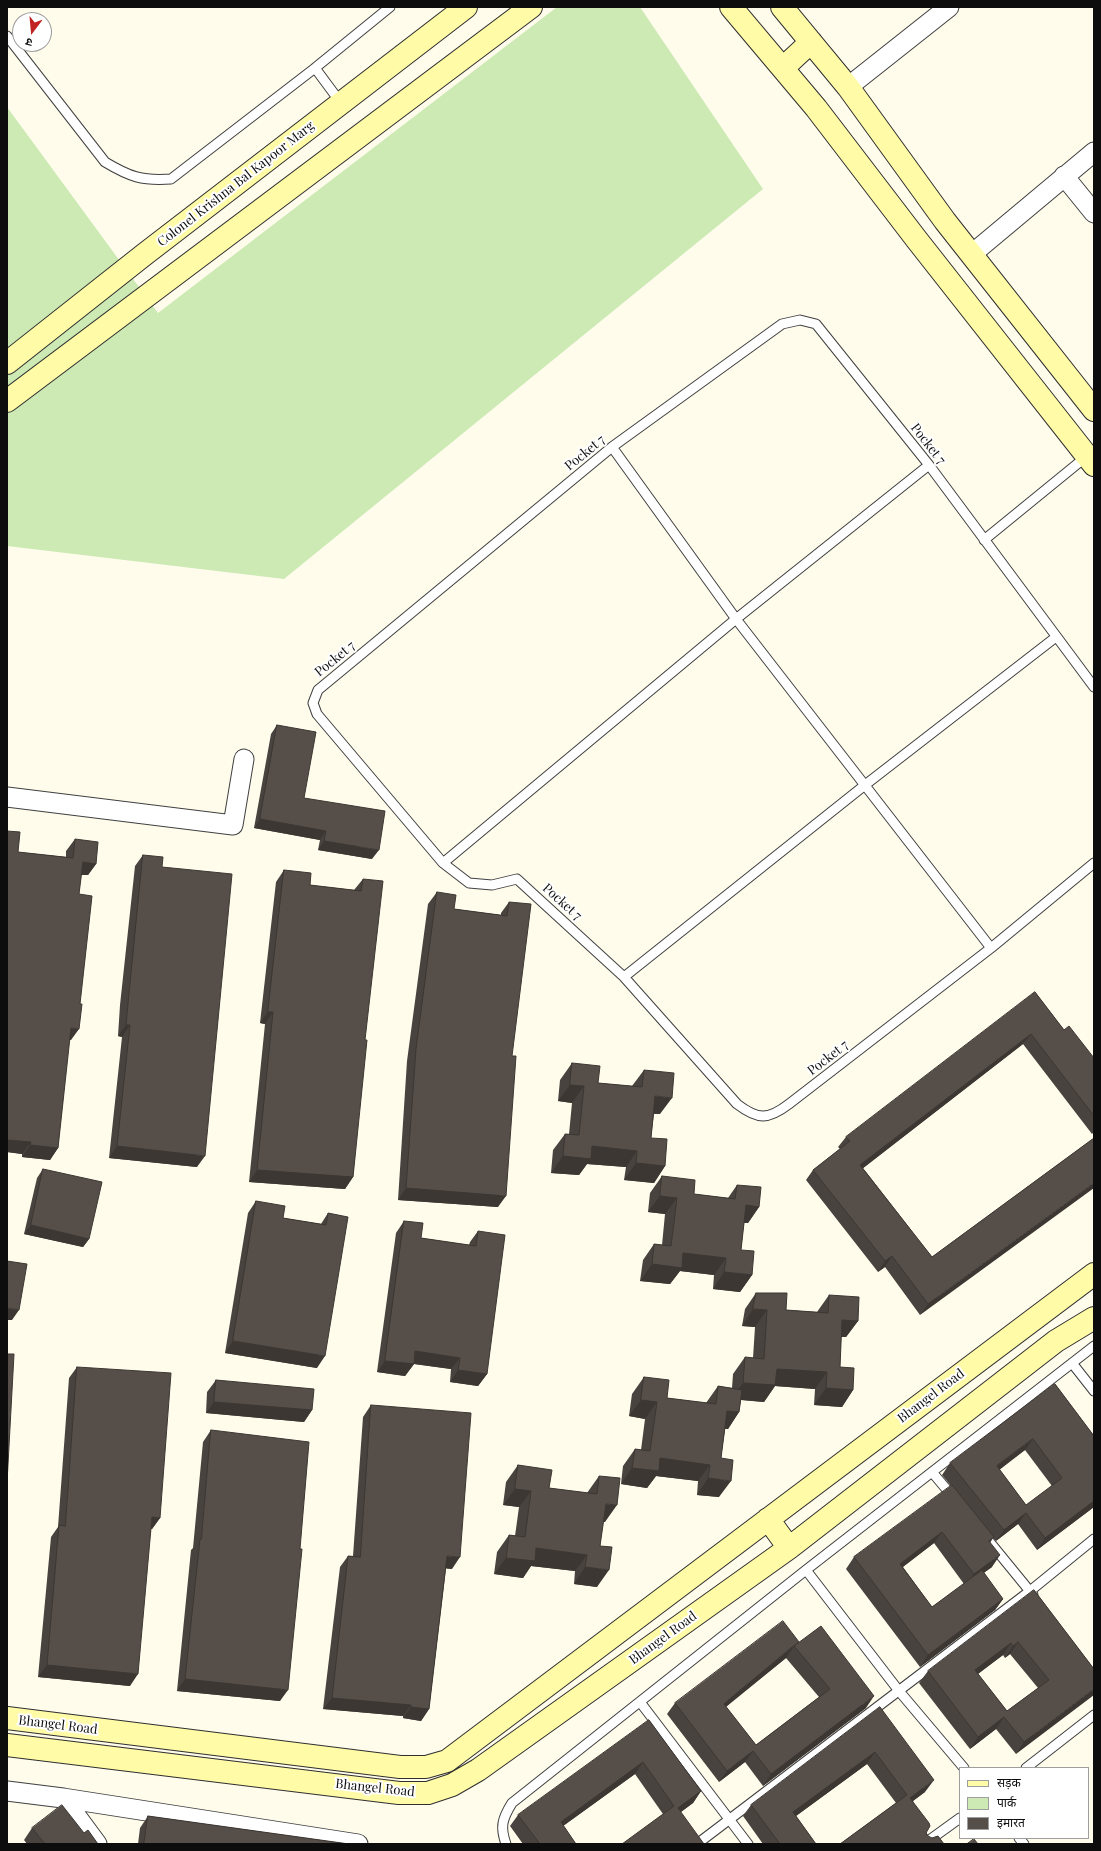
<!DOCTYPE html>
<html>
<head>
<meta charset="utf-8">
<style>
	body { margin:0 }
	#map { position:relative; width:1101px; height:1851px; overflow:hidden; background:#fffcec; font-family:"Playfair Display","Noto Sans Devanagari",serif }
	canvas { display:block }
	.frame { position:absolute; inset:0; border:8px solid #0d0d0d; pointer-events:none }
	.legend { position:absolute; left:959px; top:1767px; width:130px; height:72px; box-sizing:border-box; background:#fff; border:1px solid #9e9e9e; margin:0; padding:5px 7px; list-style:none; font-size:12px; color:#0d0d0d }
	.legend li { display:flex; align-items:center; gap:8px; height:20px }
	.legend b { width:20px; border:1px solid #9e9e9e }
	.north { position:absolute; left:12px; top:12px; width:40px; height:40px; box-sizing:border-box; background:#fff; border:1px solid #9e9e9e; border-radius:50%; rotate:196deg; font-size:11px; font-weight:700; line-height:16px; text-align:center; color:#0d0d0d }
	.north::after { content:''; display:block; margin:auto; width:14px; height:18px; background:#c02321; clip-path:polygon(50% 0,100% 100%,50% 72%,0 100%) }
</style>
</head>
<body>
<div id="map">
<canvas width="1101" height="1851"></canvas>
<div class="frame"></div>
<ul class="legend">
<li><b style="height:5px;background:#fffba7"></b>सड़क</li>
<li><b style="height:11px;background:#cdeab5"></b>पार्क</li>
<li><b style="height:11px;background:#554e49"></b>इमारत</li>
</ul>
<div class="north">उ</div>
</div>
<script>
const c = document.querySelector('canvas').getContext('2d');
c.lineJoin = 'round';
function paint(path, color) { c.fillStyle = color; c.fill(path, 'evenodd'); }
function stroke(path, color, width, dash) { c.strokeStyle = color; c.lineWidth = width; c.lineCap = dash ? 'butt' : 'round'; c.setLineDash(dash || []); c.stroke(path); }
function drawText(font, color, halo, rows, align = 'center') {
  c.font = font + ' "Playfair Display",serif'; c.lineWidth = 4; c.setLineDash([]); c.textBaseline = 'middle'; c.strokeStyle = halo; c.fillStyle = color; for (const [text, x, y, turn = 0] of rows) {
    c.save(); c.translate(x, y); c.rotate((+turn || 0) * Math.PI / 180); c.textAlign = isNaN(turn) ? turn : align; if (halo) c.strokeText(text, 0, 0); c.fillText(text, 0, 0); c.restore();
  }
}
const green = new Path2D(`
	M 557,7 L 640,7 L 763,189 L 284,579 L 7,546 L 7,107 L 158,313 Z`);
const lane = new Path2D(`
	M 7,36 L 105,162 C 130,177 142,181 171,179 L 315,68 L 390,7
	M 315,68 L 341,103
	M 612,447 L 736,619 L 991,948
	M 984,540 L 1087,456
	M 1094,687 L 929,465 L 816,324 L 800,320 L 782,324 L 612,447 L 318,690 L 313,703 L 317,714 L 443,863 L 469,883 L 492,885 L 517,879 L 624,977 L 737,1104 C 758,1120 768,1120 789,1104 L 991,948 L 1094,863
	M 443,863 L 736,619 L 929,465
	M 624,977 L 865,785 L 1056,637
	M 1072,1363 L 1094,1391
	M 932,1472 L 953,1497
	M 984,1535 L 1033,1595
	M 806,1570 L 899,1691 L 964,1768
	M 640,1702 L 748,1844
	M 1026,1768 L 1094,1715
	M 1019,1838 L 1024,1844
	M 506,1844 C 500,1827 502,1819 512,1803 L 806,1570 L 1094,1346
	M 697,1844 L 1030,1591 L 1094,1539
	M 924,1844 L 960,1818`);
const street = new Path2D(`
	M 848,87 L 949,7
	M 1064,176 L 1094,213
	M 972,254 L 1094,152
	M 7,797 L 233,825 L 244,759
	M 7,1791 L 63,1798 L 358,1844
	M 63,1798 L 97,1844`);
const secondary = new Path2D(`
	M 731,7 L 816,108 L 917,240 L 1094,465
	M 782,7 L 848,87 L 945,221 L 1094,410
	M 783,68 L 811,42
	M 7,363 L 145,254 L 466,7
	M 7,401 L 531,7
	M 768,1519 L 789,1548
	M 7,1718 L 400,1767 L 426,1767 L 447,1761 L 1094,1274
	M 7,1745 L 399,1793 L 428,1793 L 452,1785 L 478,1770 L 789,1548 L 1056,1341 L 1094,1318`);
const wall = new Path2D(`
	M 277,725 L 304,798 L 372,859 L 318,850 L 320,840 L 254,828 L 271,734 Z
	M 7,831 L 18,852 L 66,857 L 66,851 L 75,839 L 96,864 L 88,875 L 81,875 L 79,894 L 71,1040 L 69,1040 L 58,1148 L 50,1160 L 22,1157 L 22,1154 L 7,1152 Z
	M 143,855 L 162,867 L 197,1167 L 109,1158 L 122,1037 L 118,1036 L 120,1005 L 135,866 Z
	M 284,870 L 310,885 L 354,890 L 363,879 L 365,1040 L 353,1177 L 345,1189 L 249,1182 L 265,1024 L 260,1023 L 276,882 Z
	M 437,892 L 454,909 L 501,915 L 501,913 L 509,902 L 512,1056 L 498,1207 L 398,1200 L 407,1061 L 428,904 Z
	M 1035,992 L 1064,1030 L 1094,1058 L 1094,1132 L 1092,1134 L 1023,1044 L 863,1168 L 932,1257 L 1094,1138 L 920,1315 L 885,1267 L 878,1272 L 806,1180 L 813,1170 L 840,1149 L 838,1147 L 846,1137 Z
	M 572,1063 L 598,1083 L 632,1086 L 644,1070 L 660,1114 L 654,1114 L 651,1138 L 665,1166 L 654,1183 L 624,1180 L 626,1167 L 587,1164 L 579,1175 L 551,1173 L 553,1150 L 565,1134 L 569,1134 L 572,1103 L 558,1101 L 560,1080 Z
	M 43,1169 L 89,1239 L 83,1247 L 24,1234 L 37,1178 Z
	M 662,1176 L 694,1194 L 728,1198 L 737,1185 L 759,1207 L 748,1223 L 744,1223 L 741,1250 L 752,1275 L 740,1292 L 713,1289 L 714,1275 L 680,1271 L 670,1284 L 640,1281 L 643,1260 L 654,1244 L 662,1245 L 665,1214 L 648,1212 L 650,1193 Z
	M 256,1201 L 283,1218 L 321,1224 L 328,1213 L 317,1368 L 225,1353 L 248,1213 Z
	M 404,1221 L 421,1238 L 469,1245 L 470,1242 L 478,1231 L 487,1374 L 478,1386 L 450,1382 L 451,1369 L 414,1364 L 405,1376 L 377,1372 L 396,1233 Z
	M 756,1293 L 786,1310 L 817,1312 L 829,1295 L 858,1321 L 846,1337 L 841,1337 L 840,1367 L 853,1390 L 842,1407 L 814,1405 L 815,1389 L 775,1386 L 764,1402 L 741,1400 L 739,1412 L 728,1429 L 725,1429 L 721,1458 L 719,1497 L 697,1495 L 698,1481 L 656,1476 L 647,1488 L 621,1484 L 623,1466 L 635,1449 L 641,1450 L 645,1419 L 629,1416 L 632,1394 L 644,1377 L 667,1398 L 706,1403 L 718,1386 L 732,1388 L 733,1374 L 745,1357 L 753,1358 L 755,1327 L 742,1326 L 745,1309 Z
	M 77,1367 L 160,1518 L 152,1529 L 151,1529 L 130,1686 L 38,1677 L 51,1537 L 58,1527 L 69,1378 Z
	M 216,1380 L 312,1410 L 304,1422 L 206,1413 L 207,1392 Z
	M 1055,1384 L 1094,1436 L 1094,1507 L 1037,1550 L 1018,1524 L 996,1541 L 993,1538 L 990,1543 L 992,1567 L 983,1573 L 1003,1599 L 995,1610 L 920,1667 L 846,1569 L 854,1557 L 951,1486 L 942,1475 L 950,1463 ZM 1025,1450 L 1052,1486 L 1026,1505 L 999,1469 ZM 934,1543 L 964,1584 L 932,1607 L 903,1567 Z
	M 371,1405 L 452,1569 L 446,1568 L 429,1709 L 421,1721 L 403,1718 L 403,1716 L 323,1709 L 340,1567 L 348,1556 L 353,1556 L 363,1417 Z
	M 211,1430 L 300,1549 L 280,1701 L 177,1691 L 191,1550 L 193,1548 L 203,1442 Z
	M 518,1465 L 549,1488 L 587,1493 L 599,1476 L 605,1522 L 603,1522 L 600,1546 L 597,1587 L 574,1584 L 575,1571 L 531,1566 L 523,1578 L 494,1574 L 497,1552 L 509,1535 L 515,1536 L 519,1507 L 503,1505 L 506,1482 Z
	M 1034,1590 L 1094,1669 L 1016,1754 L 996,1729 L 970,1749 L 919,1683 L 928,1671 ZM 1010,1654 L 1038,1688 L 1007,1711 L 978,1674 L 1003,1655 L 1005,1658 Z
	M 799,1642 L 866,1708 L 763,1786 L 745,1762 L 719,1782 L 667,1714 L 675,1703 ZM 786,1658 L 819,1697 L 756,1745 L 726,1707 Z
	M 880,1707 L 925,1792 L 913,1801 L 928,1836 L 840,1844 L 896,1803 L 867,1764 L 796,1816 L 816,1844 L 763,1844 L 743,1816 L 751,1805 Z
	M 649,1720 L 701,1791 L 693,1803 L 681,1812 L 663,1814 L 635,1774 L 563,1826 L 576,1844 L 523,1844 L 510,1826 L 518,1815 Z
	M 148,1816 L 349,1844 L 138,1844 L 140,1828 Z
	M 32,1828 L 84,1833 L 98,1844 L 27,1844 L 24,1840 Z`);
const shadedWall = new Path2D(`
	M 260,819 L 326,831 L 320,840 L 254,828 Z
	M 324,841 L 379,850 L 372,859 L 318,850 Z
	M 83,862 L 96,864 L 88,875 L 74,874 Z
	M 268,1012 L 273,1012 L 265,1024 L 260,1023 Z
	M 126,1025 L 130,1025 L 122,1037 L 118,1036 Z
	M 71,1028 L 79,1029 L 71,1040 L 62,1040 Z
	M 1031,1034 L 1023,1044 L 853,1176 L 860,1165 Z
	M 570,1085 L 584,1086 L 572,1103 L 558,1101 Z
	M 655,1096 L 672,1098 L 660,1114 L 644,1112 Z
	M 7,1140 L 31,1142 L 22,1154 L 7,1152 Z
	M 30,1145 L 58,1148 L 50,1160 L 22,1157 Z
	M 117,1146 L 205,1156 L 197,1167 L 109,1158 Z
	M 592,1146 L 637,1151 L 626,1167 L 587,1164 L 579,1175 L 551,1173 L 563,1156 Z
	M 636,1163 L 665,1166 L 654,1183 L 624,1180 Z
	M 257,1170 L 353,1177 L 345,1189 L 249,1182 Z
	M 1094,1183 L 1094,1188 L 920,1315 L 928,1304 Z
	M 406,1188 L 506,1196 L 498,1207 L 398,1200 Z
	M 660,1196 L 677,1198 L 665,1214 L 648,1212 Z
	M 746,1205 L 759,1207 L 748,1223 L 734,1222 Z
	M 31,1225 L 89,1239 L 83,1247 L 24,1234 Z
	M 683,1253 L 726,1258 L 714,1275 L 680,1271 L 670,1284 L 640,1281 L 652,1264 Z
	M 892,1256 L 885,1267 L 878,1272 L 885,1261 Z
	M 724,1272 L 752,1275 L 740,1292 L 713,1289 Z
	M 7,1308 L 19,1310 L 12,1320 L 7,1320 Z
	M 753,1309 L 767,1310 L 755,1327 L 742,1326 Z
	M 842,1320 L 858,1321 L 846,1337 L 831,1336 Z
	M 233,1341 L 325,1356 L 317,1368 L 225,1353 Z
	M 415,1351 L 460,1358 L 451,1369 L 407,1363 Z
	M 385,1361 L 414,1364 L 405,1376 L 377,1372 Z
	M 777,1369 L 827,1372 L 815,1389 L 775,1386 L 764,1402 L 731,1399 L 743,1383 Z
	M 458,1370 L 487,1374 L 478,1386 L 450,1382 Z
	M 826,1388 L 853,1390 L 842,1407 L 814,1405 Z
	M 641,1400 L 657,1402 L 645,1419 L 629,1416 Z
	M 214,1402 L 312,1410 L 304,1422 L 206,1413 Z
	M 727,1411 L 739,1412 L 728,1429 L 716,1428 Z
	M 1033,1439 L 1025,1450 L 989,1478 L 997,1466 Z
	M 660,1458 L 710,1465 L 698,1481 L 656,1476 L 647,1488 L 621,1484 L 632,1468 Z
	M 708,1478 L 731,1481 L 719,1497 L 697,1495 Z
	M 515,1489 L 531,1491 L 519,1507 L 503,1505 Z
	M 1094,1501 L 1094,1507 L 1037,1550 L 1045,1538 Z
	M 606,1504 L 617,1505 L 605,1522 L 594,1521 Z
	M 1026,1513 L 1018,1524 L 996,1541 L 1004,1530 Z
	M 152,1517 L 160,1518 L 152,1529 L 144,1529 Z
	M 942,1532 L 934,1543 L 892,1575 L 900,1564 Z
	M 536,1548 L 587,1555 L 575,1571 L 531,1566 L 523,1578 L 494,1574 L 506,1558 Z
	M 1000,1555 L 992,1567 L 966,1586 L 974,1574 Z
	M 447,1556 L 460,1557 L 452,1569 L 439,1568 Z
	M 585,1567 L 609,1570 L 597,1587 L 574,1584 Z
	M 1003,1599 L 995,1610 L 920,1667 L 928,1655 Z
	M 1018,1642 L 1010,1654 L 1005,1658 L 1013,1646 Z
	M 1011,1643 L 1003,1655 L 967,1682 L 975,1670 Z
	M 794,1646 L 786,1658 L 730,1703 L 716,1716 L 724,1704 L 738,1692 Z
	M 47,1665 L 138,1674 L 130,1686 L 38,1677 Z
	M 185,1679 L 288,1690 L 280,1701 L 177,1691 Z
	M 1094,1689 L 1094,1695 L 1016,1754 L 1024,1742 Z
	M 874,1696 L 866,1708 L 763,1786 L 771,1774 Z
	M 332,1698 L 411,1705 L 403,1716 L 323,1709 Z
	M 411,1707 L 429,1709 L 421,1721 L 403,1718 Z
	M 1004,1717 L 996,1729 L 970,1749 L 978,1737 Z
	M 753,1751 L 745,1762 L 719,1782 L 727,1771 Z
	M 875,1752 L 867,1764 L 785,1824 L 793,1812 Z
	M 643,1762 L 635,1774 L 552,1834 L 561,1822 Z
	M 934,1780 L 925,1792 L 902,1809 L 910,1798 Z
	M 701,1791 L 693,1803 L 670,1820 L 678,1808 Z`);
const building = new Path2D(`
	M 277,725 L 316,732 L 304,798 L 385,811 L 379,850 L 324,841 L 326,831 L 260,819 Z
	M 7,831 L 20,832 L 18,852 L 73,858 L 75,839 L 98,842 L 96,864 L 83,862 L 79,894 L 92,896 L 80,1004 L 82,1004 L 79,1029 L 71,1028 L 58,1148 L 30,1145 L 31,1142 L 7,1140 Z
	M 143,855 L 163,857 L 162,867 L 232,874 L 205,1156 L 117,1146 L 130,1025 L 126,1025 L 129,993 Z
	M 284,870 L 311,873 L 310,885 L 361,891 L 363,879 L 383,881 L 365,1040 L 367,1040 L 353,1177 L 257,1170 L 273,1012 L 268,1012 Z
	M 437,892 L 456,895 L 454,909 L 507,916 L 509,902 L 531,904 L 512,1056 L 516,1056 L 506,1196 L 406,1188 L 416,1049 Z
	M 1035,992 L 1064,1030 L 1069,1026 L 1094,1058 L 1094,1116 L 1031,1034 L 860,1165 L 932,1257 L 1094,1138 L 1094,1183 L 928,1304 L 892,1256 L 885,1261 L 813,1170 L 850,1141 L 846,1137 Z
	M 572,1063 L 600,1066 L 598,1083 L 642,1087 L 644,1070 L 674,1073 L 672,1098 L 655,1096 L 651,1138 L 667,1139 L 665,1166 L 636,1163 L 637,1151 L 592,1146 L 591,1159 L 563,1156 L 565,1134 L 579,1135 L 584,1086 L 570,1085 Z
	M 43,1169 L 102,1182 L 89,1239 L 31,1225 Z
	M 662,1176 L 695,1180 L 694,1194 L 735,1199 L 737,1185 L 761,1187 L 759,1207 L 746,1205 L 741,1250 L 754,1251 L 752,1275 L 724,1272 L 726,1258 L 683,1253 L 682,1268 L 652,1264 L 654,1244 L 671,1246 L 677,1198 L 660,1196 Z
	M 256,1201 L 285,1206 L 283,1218 L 326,1225 L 328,1213 L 348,1217 L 325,1356 L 233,1341 Z
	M 404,1221 L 423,1223 L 421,1238 L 476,1246 L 478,1231 L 505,1235 L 487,1374 L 458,1370 L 460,1358 L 415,1351 L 414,1364 L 385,1361 Z
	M 7,1261 L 27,1264 L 19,1310 L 7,1308 Z
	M 756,1293 L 787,1293 L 786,1310 L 828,1313 L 829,1295 L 859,1297 L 858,1321 L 842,1320 L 840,1367 L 854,1368 L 853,1390 L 826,1388 L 827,1372 L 777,1369 L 775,1385 L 743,1383 L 745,1357 L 764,1359 L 767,1310 L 753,1309 Z
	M 7,1354 L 14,1354 L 7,1483 Z
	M 77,1367 L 171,1373 L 160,1518 L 152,1517 L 138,1674 L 47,1665 L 59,1525 L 65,1526 Z
	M 644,1377 L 669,1380 L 667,1398 L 716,1404 L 718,1386 L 742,1390 L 739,1412 L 727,1411 L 721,1458 L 733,1460 L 731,1481 L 708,1478 L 710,1465 L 660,1458 L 659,1471 L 632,1468 L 635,1449 L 650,1451 L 657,1402 L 641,1400 Z
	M 216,1380 L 314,1389 L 312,1410 L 214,1402 Z
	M 1055,1384 L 1094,1436 L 1094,1501 L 1045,1538 L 1026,1513 L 1004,1530 L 950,1463 ZM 1033,1439 L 1062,1478 L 1026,1505 L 997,1466 Z
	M 371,1405 L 471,1413 L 460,1557 L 447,1556 L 429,1709 L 411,1707 L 411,1705 L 332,1698 L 348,1556 L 360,1557 Z
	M 211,1430 L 309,1442 L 300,1549 L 302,1549 L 288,1690 L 185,1679 L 200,1539 L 201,1539 Z
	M 518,1465 L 552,1470 L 549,1488 L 597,1494 L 599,1476 L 620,1478 L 617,1505 L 606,1504 L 600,1546 L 612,1547 L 609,1570 L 585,1567 L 587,1555 L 536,1548 L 535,1561 L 506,1558 L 509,1535 L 525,1537 L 531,1491 L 515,1489 Z
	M 952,1485 L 994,1537 L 989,1541 L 1000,1555 L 974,1574 L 942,1532 L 900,1564 L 932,1607 L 982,1570 L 1003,1599 L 928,1655 L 854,1557 Z
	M 1034,1590 L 1094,1669 L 1094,1689 L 1024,1742 L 1004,1717 L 978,1737 L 928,1671 ZM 1018,1642 L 1049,1680 L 1007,1711 L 975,1670 L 1011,1643 L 1013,1646 Z
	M 783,1621 L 799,1642 L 794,1646 L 821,1626 L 874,1696 L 771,1774 L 753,1751 L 727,1771 L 675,1703 ZM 794,1646 L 830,1689 L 756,1745 L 724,1704 L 738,1692 Z
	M 880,1707 L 934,1780 L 910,1798 L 929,1823 L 930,1826 L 926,1833 L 928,1836 L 932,1838 L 938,1836 L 944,1844 L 840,1844 L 907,1795 L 875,1752 L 793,1812 L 816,1844 L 780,1844 L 751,1805 Z
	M 649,1720 L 701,1791 L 678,1808 L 704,1844 L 622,1844 L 674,1806 L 643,1762 L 561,1822 L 576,1844 L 540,1844 L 518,1815 Z
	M 62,1805 L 84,1833 L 88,1830 L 98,1844 L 45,1844 L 32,1828 Z
	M 148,1816 L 349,1844 L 144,1844 Z
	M 974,1839 L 978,1844 L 967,1844 Z`);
const streetNames = [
	["Colonel Krishna Bal Kapoor Marg",236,184,-38],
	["Pocket 7",928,444,52],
	["Pocket 7",585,453,-39],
	["Pocket 7",335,659,-39],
	["Pocket 7",562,902,42],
	["Pocket 7",828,1058,-38],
	["Bhangel Road",931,1396,-37],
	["Bhangel Road",663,1638,-36],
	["Bhangel Road",58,1725,7],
	["Bhangel Road",375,1788,6]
];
paint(green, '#cdeab5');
stroke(lane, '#404040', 11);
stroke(street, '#404040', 21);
stroke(secondary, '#2f2f2f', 24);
stroke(lane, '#fff', 9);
stroke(street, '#fff', 19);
stroke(secondary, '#fffba7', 22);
paint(wall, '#49433f');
paint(shadedWall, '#3c3733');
paint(building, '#554e49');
stroke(building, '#3c3733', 1);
drawText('13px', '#0d0d0d', '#fff', streetNames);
</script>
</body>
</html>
